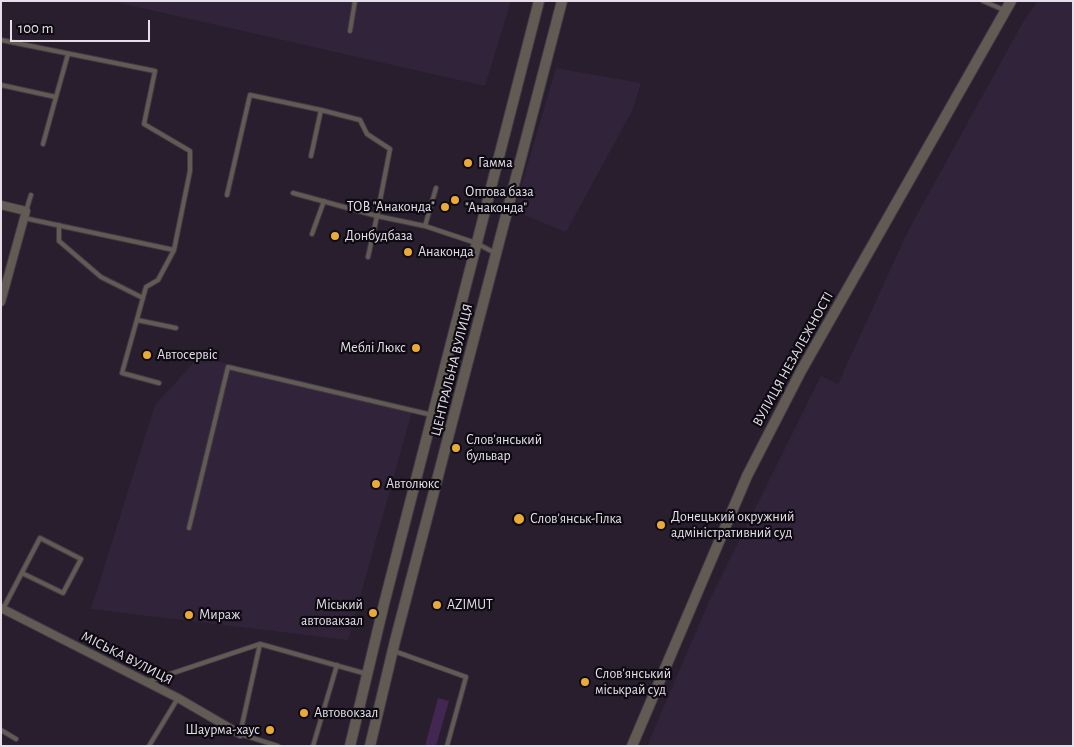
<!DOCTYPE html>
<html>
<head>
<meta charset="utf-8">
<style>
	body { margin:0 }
	#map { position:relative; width:1074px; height:747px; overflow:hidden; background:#281e2e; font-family:"Alegreya Sans",sans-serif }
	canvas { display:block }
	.frame { position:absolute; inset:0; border:2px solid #e5dfea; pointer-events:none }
	.scale { position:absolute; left:10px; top:20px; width:140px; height:22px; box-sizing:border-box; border:2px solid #e5dfea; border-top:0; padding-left:6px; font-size:15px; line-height:18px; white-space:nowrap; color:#e5dfea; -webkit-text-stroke:4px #0e0a11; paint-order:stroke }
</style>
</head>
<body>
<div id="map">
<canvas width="1074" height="747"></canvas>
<div class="frame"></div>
<div class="scale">100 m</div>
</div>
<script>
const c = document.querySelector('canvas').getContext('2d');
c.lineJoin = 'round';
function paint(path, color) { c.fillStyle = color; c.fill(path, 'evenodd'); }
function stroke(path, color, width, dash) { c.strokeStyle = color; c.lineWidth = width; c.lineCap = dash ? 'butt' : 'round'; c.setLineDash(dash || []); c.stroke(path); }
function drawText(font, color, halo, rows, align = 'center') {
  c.font = font + ' "Alegreya Sans",sans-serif'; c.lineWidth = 4.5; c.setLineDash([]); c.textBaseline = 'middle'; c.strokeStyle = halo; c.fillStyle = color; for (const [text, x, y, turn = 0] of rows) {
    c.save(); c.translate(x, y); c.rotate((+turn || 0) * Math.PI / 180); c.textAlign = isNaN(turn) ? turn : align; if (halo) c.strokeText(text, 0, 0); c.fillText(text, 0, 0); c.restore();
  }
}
const built = new Path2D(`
	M 111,1 L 511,1 L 485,86 Z
	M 1037,1 L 1073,1 L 1073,746 L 647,746 L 710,599 L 821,376 L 838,384 L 908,231 L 1022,24 Z
	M 556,68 L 641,83 L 632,111 L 566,232 L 514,211 Z
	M 199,357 L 413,408 L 348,640 L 91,609 L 155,405 Z`);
const green = new Path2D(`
	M 438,698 L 449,701 L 436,746 L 425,746 Z`);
const service = new Path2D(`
	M 983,1 L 1004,10
	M 350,31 L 355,1
	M 1,40 L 155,71 L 144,124 L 190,151 L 190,171 L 174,250
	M 1,85 L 56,97 L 68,54
	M 43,144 L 56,97
	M 311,156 L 321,110 L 360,120 L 367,134 L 390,149 L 377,216 L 425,226 L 436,188
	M 293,193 L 377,216 L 368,257
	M 227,195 L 250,95 L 321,110
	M 26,211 L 31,195
	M 24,218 L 174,250 L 158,280 L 146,287 L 122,373 L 159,383
	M 59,225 L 59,241 L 101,277 L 143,298
	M 425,226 L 476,243 L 495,253
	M 312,234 L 324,201
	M 137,320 L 176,328
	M 189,528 L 228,367 L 432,415
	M 3,609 L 40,538 L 81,559 L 63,593 L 22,573
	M 394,651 L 466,677 L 447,746
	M 146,682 L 260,644
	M 1,730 L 16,739
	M 149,746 L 178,698
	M 278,746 L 240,734 L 260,644 L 367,674
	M 313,746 L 337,665`);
const minor = new Path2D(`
	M 1,205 L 26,211 L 1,302
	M 1,608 L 178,698 L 240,734`);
const tertiary = new Path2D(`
	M 350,746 L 384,604 L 539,1
	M 370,746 L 395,641 L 562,1
	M 632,746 L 747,476 L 801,371 L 1011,1`);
const markers = [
	[468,163,5,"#e9aa38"],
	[455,200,5,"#e9aa38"],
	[445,207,5,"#e9aa38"],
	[335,236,5,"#e9aa38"],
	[408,252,5,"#e9aa38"],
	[416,348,5,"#e9aa38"],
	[147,355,5,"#e9aa38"],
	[456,448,5,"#e9aa38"],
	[376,484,5,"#e9aa38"],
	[519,519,6,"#e9aa38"],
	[661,525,5,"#e9aa38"],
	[437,605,5,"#e9aa38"],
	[373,613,5,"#e9aa38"],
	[189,615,5,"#e9aa38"],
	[585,682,5,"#e9aa38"],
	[304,713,5,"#e9aa38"],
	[270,730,5,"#e9aa38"]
];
const poiNames = [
	["Гамма",478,163],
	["Оптова база",465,192],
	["\"Анаконда\"",465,208],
	["ТОВ \"Анаконда\"",435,207,"right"],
	["Донбудбаза",345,236],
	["Анаконда",418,252],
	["Меблі Люкс",406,348,"right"],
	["Автосервіс",157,355],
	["Слов'янський",466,440],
	["бульвар",466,456],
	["Автолюкс",386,484],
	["Донецький окружний",671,517],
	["адміністративний суд",671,533],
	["Слов'янськ-Гілка",530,519],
	["Міський",363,605,"right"],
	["автовакзал",363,621,"right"],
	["AZIMUT",447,605],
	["Мираж",199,615],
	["Слов'янський",595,674],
	["міськрай суд",595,690],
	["Автовокзал",314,713],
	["Шаурма-хаус",260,730,"right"]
];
const streetNames = [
	["ВУЛИЦЯ НЕЗАЛЕЖНОСТІ",793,359,-61],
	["ЦЕНТРАЛЬНА ВУЛИЦЯ",452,370,-76],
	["МІСЬКА ВУЛИЦЯ",127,658,27]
];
paint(built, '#31243a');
paint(green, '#412751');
stroke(service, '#423948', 6);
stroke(minor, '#423948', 10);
stroke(tertiary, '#423948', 12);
stroke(service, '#615b53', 4);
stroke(minor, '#615b53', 8);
stroke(tertiary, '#615b53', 10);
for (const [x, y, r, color] of markers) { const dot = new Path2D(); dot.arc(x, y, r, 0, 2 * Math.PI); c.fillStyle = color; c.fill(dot); stroke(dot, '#0e0a11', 2); }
drawText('14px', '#e5dfea', '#0e0a11', poiNames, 'left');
drawText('14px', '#e5dfea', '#0e0a11', streetNames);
</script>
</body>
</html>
